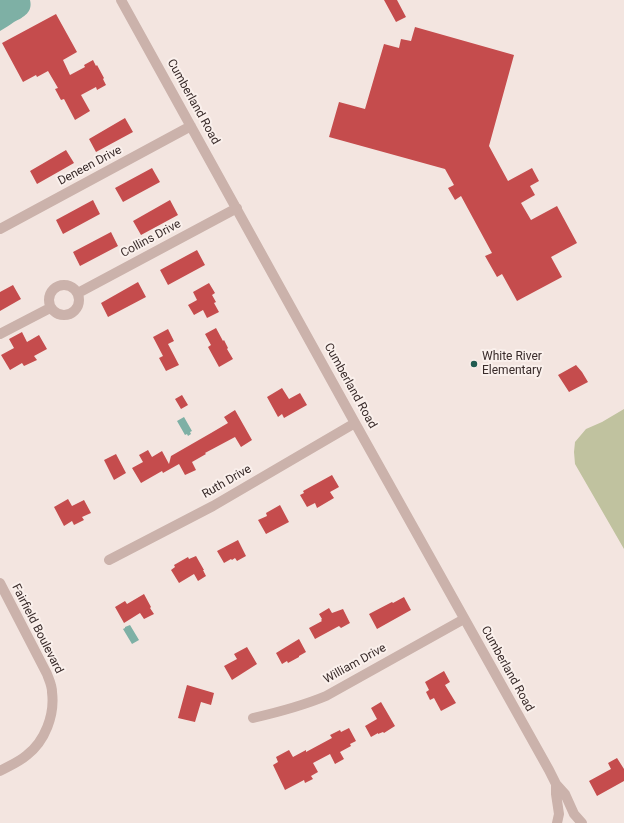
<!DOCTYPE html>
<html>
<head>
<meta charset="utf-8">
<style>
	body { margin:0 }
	canvas { display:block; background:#f3e5e0 }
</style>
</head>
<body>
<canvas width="624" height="823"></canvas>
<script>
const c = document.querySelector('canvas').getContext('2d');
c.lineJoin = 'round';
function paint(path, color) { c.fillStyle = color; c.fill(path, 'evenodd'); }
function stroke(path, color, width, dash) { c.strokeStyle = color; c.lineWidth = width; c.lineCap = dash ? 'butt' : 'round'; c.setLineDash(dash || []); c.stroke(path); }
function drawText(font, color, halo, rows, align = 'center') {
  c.font = font + ' Roboto,sans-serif'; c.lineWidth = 4; c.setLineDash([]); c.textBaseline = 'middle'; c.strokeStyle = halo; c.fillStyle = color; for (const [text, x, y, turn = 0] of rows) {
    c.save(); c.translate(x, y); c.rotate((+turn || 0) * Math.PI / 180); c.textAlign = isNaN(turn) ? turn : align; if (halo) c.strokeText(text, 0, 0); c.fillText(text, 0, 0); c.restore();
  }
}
const green = new Path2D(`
	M 624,409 L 624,549 L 575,464 L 574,452 L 575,442 L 586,429 L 602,422 Z`);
const water = new Path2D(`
	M 0,0 L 30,0 C 33,12 24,17 14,22 C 10,25 5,28 0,31 Z
	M 184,417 L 192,431 L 190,432 L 191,434 L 188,436 L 187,434 L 185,435 L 177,421 Z
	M 130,625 L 139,640 L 132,644 L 123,629 L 125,628 L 125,627 Z`);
const building = new Path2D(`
	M 384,0 L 397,0 L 406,17 L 396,22 Z
	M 56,14 L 77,52 L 63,60 L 70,75 L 85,67 L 84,65 L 93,60 L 96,66 L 97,65 L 104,78 L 103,79 L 106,85 L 97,90 L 96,87 L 81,95 L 90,111 L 75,120 L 64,99 L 61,100 L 55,89 L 58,88 L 48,71 L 37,77 L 36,75 L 23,82 L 2,43 Z
	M 415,27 L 514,55 L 489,146 L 508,181 L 532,168 L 539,181 L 530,186 L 535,195 L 521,203 L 531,220 L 557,206 L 577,243 L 551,257 L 562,277 L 517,301 L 502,274 L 497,277 L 485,256 L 492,253 L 461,196 L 455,200 L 448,188 L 454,185 L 445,169 L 329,137 L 339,102 L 365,109 L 384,44 L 399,48 L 401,39 L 411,41 Z
	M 125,118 L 133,132 L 96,152 L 89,139 Z
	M 66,150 L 74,163 L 37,184 L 30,171 Z
	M 152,168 L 160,182 L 123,202 L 115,188 Z
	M 93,200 L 100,214 L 63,234 L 56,220 Z
	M 170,200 L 178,215 L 141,235 L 133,221 Z
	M 111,232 L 118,246 L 80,266 L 73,252 Z
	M 197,250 L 205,265 L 168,285 L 160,270 Z
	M 138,282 L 146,297 L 108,317 L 101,303 Z
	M 209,283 L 215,293 L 212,295 L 216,302 L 214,303 L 219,312 L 207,318 L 203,310 L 194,315 L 188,305 L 197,300 L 193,292 Z
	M 13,285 L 21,299 L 0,311 L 0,292 Z
	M 216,328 L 223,341 L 224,340 L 228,348 L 227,349 L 233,359 L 219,367 L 208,347 L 211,345 L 205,334 Z
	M 168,329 L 174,341 L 168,344 L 179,365 L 166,371 L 159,358 L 163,356 L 153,337 Z
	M 22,332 L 27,342 L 39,335 L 47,349 L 34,356 L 37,360 L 24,366 L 22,363 L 10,370 L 1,355 L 14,348 L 9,339 Z
	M 576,365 L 582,372 L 588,382 L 569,392 L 558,375 Z
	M 282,388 L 289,399 L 300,393 L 307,405 L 284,418 L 282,414 L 278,417 L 267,397 Z
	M 182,395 L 188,405 L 181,409 L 175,399 Z
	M 235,410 L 252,440 L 241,447 L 235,437 L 205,453 L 206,454 L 192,462 L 196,470 L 185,475 L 179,464 L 163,473 L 162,471 L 141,483 L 132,468 L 143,462 L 139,455 L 148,450 L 152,457 L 162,451 L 169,464 L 171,456 L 211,433 L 228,423 L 224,417 Z
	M 116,454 L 126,473 L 114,480 L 104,460 Z
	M 332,475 L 339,487 L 330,492 L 334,498 L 317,508 L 315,503 L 307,507 L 300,495 L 304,493 L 303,491 Z
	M 68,499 L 72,506 L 84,500 L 91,513 L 82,517 L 84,520 L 74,525 L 72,521 L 64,526 L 54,507 Z
	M 280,505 L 289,522 L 266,534 L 258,520 L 267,516 L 266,513 Z
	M 238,540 L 246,556 L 237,561 L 235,558 L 232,560 L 231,559 L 224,563 L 217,551 Z
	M 196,556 L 204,570 L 203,570 L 206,576 L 198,581 L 194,574 L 179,583 L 171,570 L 175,567 L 174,565 L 188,557 L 189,559 Z
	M 144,594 L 151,607 L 150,608 L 154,614 L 144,619 L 140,613 L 124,623 L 115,607 L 125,601 L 127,604 Z
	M 404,597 L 411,610 L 377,629 L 369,614 L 392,602 L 393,603 Z
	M 329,608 L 332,613 L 343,609 L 350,623 L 341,628 L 339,626 L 315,639 L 309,628 L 322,621 L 321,620 L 322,619 L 319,614 Z
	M 299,639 L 306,652 L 299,656 L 299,657 L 288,663 L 287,661 L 282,664 L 276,653 Z
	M 247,647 L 257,664 L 232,680 L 224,666 L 237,659 L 234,654 Z
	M 444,671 L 450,682 L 445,685 L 456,703 L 441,711 L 434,698 L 430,700 L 426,692 L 429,690 L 425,682 Z
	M 187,685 L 214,693 L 211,705 L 201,702 L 195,722 L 178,718 Z
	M 381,702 L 395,726 L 384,733 L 383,732 L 378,734 L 378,733 L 371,737 L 365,726 L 377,719 L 371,708 Z
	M 349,728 L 356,741 L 350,744 L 351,746 L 340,752 L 344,759 L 335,764 L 330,754 L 313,763 L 318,772 L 311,776 L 313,779 L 305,783 L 304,780 L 285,790 L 273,765 L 278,762 L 276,757 L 289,750 L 293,757 L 306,750 L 306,752 L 332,738 L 330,735 L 340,730 L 341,732 Z
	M 617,758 L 624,769 L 624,781 L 597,796 L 589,781 L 611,769 L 608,763 Z`);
const minor = new Path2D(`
	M 121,0 L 355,423 L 549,770 L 556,784 L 565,794 L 574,814 L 582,823
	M 0,229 L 191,126
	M49 300a15 15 0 1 1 30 0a15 15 0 1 1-30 0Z
	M 78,293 L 237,208
	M 0,334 L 50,308
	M 109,560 L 213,506 L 355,423
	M 0,583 L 47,674 C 49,680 52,685 52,692 C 55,715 45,741 27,755 C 19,762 9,766 0,771
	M 253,718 C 279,712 302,706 326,696 L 464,619
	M 556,784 L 556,794 L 559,814 L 557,823`);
const markers = [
	[474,364,4,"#205b50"]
];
const streetNames = [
	["Cumberland Road",193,102,61],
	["Deneen Drive",90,166,-28],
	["Collins Drive",151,239,-28],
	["Cumberland Road",350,386,61],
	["Ruth Drive",227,482,-30],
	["Fairfield Boulevard",37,629,63],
	["William Drive",355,664,-29],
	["Cumberland Road",507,669,61]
];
const poiNames = [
	["White River",482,357],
	["Elementary",482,371]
];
paint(green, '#c0c29f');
paint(water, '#7eb0a5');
paint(building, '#c54c4d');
stroke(minor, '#cbb2ab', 10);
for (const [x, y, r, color] of markers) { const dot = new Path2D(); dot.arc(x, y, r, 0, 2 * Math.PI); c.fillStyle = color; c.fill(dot); stroke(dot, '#faf0ec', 1.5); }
drawText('12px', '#392b2a', '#faf0ec', streetNames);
drawText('12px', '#392b2a', '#faf0ec', poiNames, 'left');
</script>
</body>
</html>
